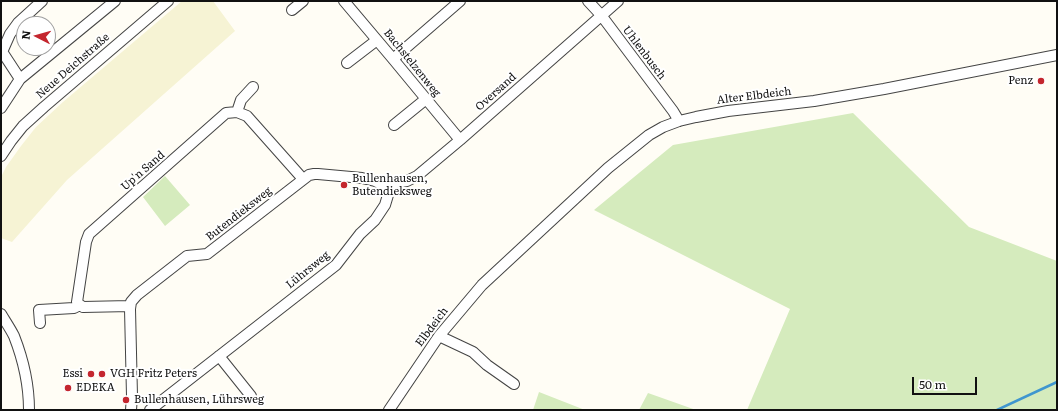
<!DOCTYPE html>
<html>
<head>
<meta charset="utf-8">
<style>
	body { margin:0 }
	#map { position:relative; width:1058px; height:411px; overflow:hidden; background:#fffdf5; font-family:Literata,serif }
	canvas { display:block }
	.frame { position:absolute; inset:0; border:2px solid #111; pointer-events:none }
	.north { position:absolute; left:16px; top:16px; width:40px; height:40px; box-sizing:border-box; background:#fff; border:1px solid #a0a0a0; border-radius:50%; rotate:276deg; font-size:11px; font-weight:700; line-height:16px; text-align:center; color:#111 }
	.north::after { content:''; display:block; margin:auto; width:14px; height:18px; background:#c4262e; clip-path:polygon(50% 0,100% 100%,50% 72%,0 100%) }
	.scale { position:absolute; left:912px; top:377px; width:65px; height:18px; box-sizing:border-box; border:2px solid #111; border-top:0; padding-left:5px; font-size:12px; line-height:14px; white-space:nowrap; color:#111; -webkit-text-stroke:3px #fff; paint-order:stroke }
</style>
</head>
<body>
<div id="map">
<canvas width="1058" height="411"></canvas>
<div class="frame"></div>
<div class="north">N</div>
<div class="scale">50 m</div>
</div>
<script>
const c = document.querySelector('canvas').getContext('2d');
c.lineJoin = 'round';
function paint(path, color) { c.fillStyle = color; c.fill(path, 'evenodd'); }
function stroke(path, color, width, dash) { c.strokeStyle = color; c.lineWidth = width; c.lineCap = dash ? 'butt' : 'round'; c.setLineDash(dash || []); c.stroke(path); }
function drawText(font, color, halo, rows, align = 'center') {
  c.font = font + ' Literata,serif'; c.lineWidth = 4; c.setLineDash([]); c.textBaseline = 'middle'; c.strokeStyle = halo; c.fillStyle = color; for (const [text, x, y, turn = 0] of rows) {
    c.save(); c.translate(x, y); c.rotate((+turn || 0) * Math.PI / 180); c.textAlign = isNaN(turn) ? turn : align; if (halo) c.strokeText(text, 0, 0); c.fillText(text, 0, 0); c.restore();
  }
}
const farmland = new Path2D(`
	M 182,1 L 213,1 L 235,31 L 67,180 L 12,242 L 1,238 L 1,177 L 6,167 L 21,146 L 36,127 L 63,102 Z`);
const green = new Path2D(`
	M 853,113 L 969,227 L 1057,261 L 1057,410 L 747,410 L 790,309 L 594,210 L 673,145 Z
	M 165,176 L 190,205 L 165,226 L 143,197 Z
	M 539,392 L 585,410 L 533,410 Z
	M 648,393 L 696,410 L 639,410 Z`);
const stream = new Path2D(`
	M 997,410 L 1057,382`);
const minor = new Path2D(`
	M 344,1 L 393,59 L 460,140
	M 588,1 L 601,15 L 673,111 L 679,121
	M 292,10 L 303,1
	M 1,50 L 20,79
	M 2,52 L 10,34 L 18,23 L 42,1
	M 393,59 L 460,1
	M 347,63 L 377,40
	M 1,108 L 20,79 L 115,1
	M 237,112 L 241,100 L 253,87
	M 394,125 L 426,99
	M 1,156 L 11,141 L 23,126 L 44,107 L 168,1
	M 383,185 L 407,181 L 417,176 L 460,140 L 618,1
	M 130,306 L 83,307 L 80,305 L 77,302 L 86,242 L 89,234 L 226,113 L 237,112 L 247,116 L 303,179
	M 1,314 C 5,321 10,328 14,336 C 23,359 29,385 29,410
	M 40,323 L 39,310 L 74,308 L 80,305
	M 439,336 L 473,352 L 487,365 L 514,384
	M 219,356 L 251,396
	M 131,410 L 132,396 L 130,309 L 131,302 L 137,295 L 187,256 L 207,254 L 309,175 L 314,174 L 318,174 L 362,178 L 375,181 L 383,185
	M 150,410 L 336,265 L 360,234 L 375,220 L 385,205 L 388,195 L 383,185
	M 389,410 L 439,336 L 482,285 L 608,168 L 649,135 L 663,127 L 679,121 L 696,117 L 728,111 L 814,101 L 884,89 L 1057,55`);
const markers = [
	[1041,81,4,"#c4262e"],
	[344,185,4,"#c4262e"],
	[91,374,4,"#c4262e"],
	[102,374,4,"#c4262e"],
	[68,388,4,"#c4262e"],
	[126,400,4,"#c4262e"]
];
const streetNames = [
	["Uhlenbusch",644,53,53],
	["Bachstelzenweg",412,63,51],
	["Neue Deichstraße",73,66,-41],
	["Oversand",496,92,-42],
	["Alter Elbdeich",754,96,-7],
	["Up'n Sand",143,171,-41],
	["Butendieksweg",239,214,-38],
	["Lührsweg",308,270,-39],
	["Elbdeich",432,327,-53]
];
const poiNames = [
	["Penz",1033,81,"right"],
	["Bullenhausen,",352,179],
	["Butendieksweg",352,192],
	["Essi",83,374,"right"],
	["VGH Fritz Peters",110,374],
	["EDEKA",76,388],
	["Bullenhausen, Lührsweg",134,400]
];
paint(farmland, '#f6f3d4');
paint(green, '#d5ebbd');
stroke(stream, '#3f96cf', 2.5);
stroke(minor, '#444', 12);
stroke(minor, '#fff', 10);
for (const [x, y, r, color] of markers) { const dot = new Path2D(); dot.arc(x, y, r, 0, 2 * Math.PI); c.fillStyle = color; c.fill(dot); stroke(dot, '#fff', 1.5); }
drawText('11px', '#111', '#fff', streetNames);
drawText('11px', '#111', '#fff', poiNames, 'left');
</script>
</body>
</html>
